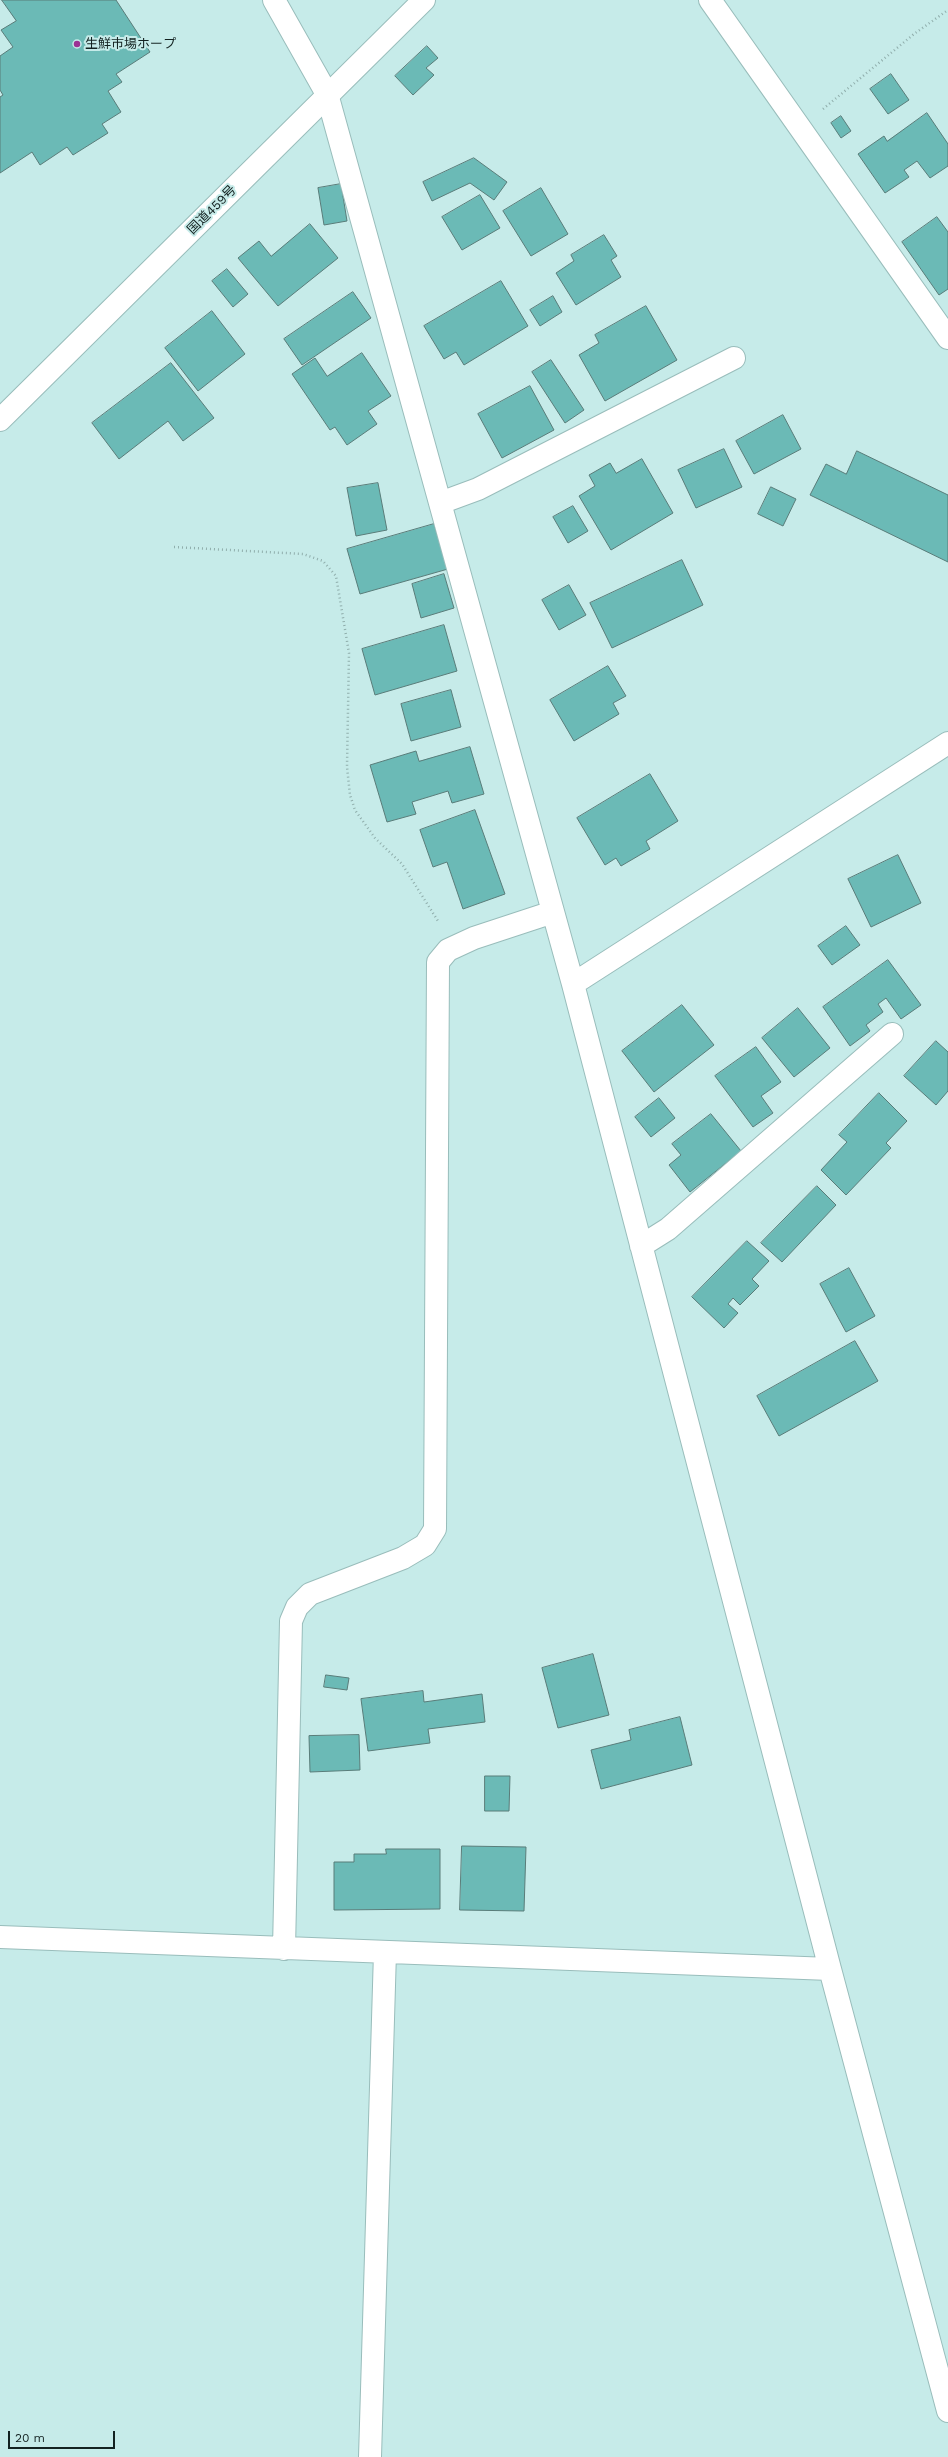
<!DOCTYPE html>
<html>
<head>
<meta charset="utf-8">
<style>
	body { margin:0 }
	#map { position:relative; width:948px; height:2457px; overflow:hidden; background:#c6ebe9; font-family:"Work Sans",sans-serif }
	canvas { display:block }
	.scale { position:absolute; left:8px; top:2431px; width:107px; height:18px; box-sizing:border-box; border:2px solid #132120; border-top:0; padding-left:5px; font-size:12px; line-height:14px; white-space:nowrap; color:#132120; -webkit-text-stroke:3px #c6ebe9; paint-order:stroke }
</style>
</head>
<body>
<div id="map">
<canvas width="948" height="2457"></canvas>
<div class="scale">20 m</div>
</div>
<script>
const c = document.querySelector('canvas').getContext('2d');
c.lineJoin = 'round';
function paint(path, color) { c.fillStyle = color; c.fill(path, 'evenodd'); }
function stroke(path, color, width, dash) { c.strokeStyle = color; c.lineWidth = width; c.lineCap = dash ? 'butt' : 'round'; c.setLineDash(dash || []); c.stroke(path); }
function drawText(font, color, halo, rows, align = 'center') {
  c.font = font + ' "Work Sans","Noto Sans JP",sans-serif'; c.lineWidth = 4; c.setLineDash([]); c.textBaseline = 'middle'; c.strokeStyle = halo; c.fillStyle = color; for (const [text, x, y, turn = 0] of rows) {
    c.save(); c.translate(x, y); c.rotate((+turn || 0) * Math.PI / 180); c.textAlign = isNaN(turn) ? turn : align; if (halo) c.strokeText(text, 0, 0); c.fillText(text, 0, 0); c.restore();
  }
}
const building = new Path2D(`
	M 2,0 L 116,0 L 150,52 L 116,74 L 122,82 L 108,91 L 121,112 L 102,124 L 108,133 L 73,155 L 67,147 L 40,165 L 32,152 L 0,173 L 0,97 L 3,95 L 0,90 L 0,56 L 13,47 L 1,30 L 16,21 Z
	M 427,46 L 438,58 L 426,68 L 434,75 L 413,95 L 395,76 Z
	M 891,74 L 909,100 L 888,114 L 870,89 Z
	M 927,113 L 948,144 L 948,166 L 930,178 L 917,161 L 904,170 L 909,177 L 885,193 L 858,154 L 884,136 L 887,141 Z
	M 841,116 L 851,131 L 841,138 L 831,123 Z
	M 474,158 L 507,182 L 494,200 L 470,183 L 432,201 L 423,182 Z
	M 341,184 L 347,221 L 324,225 L 318,188 Z
	M 541,188 L 568,234 L 531,256 L 503,211 Z
	M 480,195 L 500,228 L 462,250 L 442,217 Z
	M 937,217 L 948,232 L 948,289 L 939,295 L 902,242 Z
	M 310,224 L 338,258 L 278,306 L 238,258 L 259,241 L 271,256 Z
	M 604,235 L 617,256 L 611,260 L 621,277 L 576,305 L 556,273 L 574,261 L 571,255 Z
	M 227,269 L 248,294 L 233,307 L 212,281 Z
	M 501,281 L 528,326 L 464,365 L 456,352 L 444,359 L 424,326 Z
	M 353,292 L 371,318 L 302,365 L 284,339 Z
	M 553,296 L 562,312 L 540,326 L 530,310 Z
	M 646,306 L 677,360 L 605,401 L 579,355 L 599,343 L 595,335 Z
	M 212,311 L 245,354 L 198,391 L 165,348 Z
	M 362,353 L 391,396 L 368,411 L 377,424 L 347,445 L 335,427 L 330,430 L 292,374 L 315,358 L 327,376 Z
	M 551,360 L 584,410 L 565,423 L 532,372 Z
	M 171,363 L 214,418 L 183,441 L 168,421 L 119,459 L 92,423 Z
	M 530,386 L 554,430 L 502,458 L 478,414 Z
	M 783,415 L 801,449 L 754,474 L 736,441 Z
	M 724,449 L 742,487 L 696,508 L 678,470 Z
	M 857,451 L 948,495 L 948,562 L 810,495 L 826,464 L 846,474 Z
	M 642,459 L 673,513 L 611,550 L 579,496 L 595,486 L 589,475 L 610,463 L 616,473 Z
	M 378,483 L 387,530 L 356,536 L 347,488 Z
	M 771,487 L 796,499 L 783,526 L 758,514 Z
	M 573,506 L 588,531 L 568,543 L 553,517 Z
	M 434,524 L 448,569 L 360,594 L 347,549 Z
	M 682,560 L 703,605 L 612,648 L 590,603 Z
	M 444,574 L 454,608 L 421,618 L 412,584 Z
	M 569,585 L 586,615 L 559,630 L 542,600 Z
	M 444,625 L 457,671 L 375,695 L 362,649 Z
	M 608,666 L 626,696 L 613,703 L 619,714 L 574,741 L 550,700 Z
	M 451,690 L 461,727 L 411,741 L 401,704 Z
	M 470,747 L 484,794 L 452,803 L 448,791 L 412,802 L 416,814 L 387,822 L 370,765 L 416,751 L 419,761 Z
	M 650,774 L 678,821 L 646,841 L 650,849 L 621,866 L 616,858 L 605,865 L 577,818 Z
	M 475,810 L 505,894 L 463,909 L 447,862 L 433,867 L 420,830 Z
	M 898,855 L 921,903 L 871,927 L 848,879 Z
	M 846,926 L 860,945 L 832,965 L 818,946 Z
	M 888,960 L 921,1005 L 901,1019 L 886,998 L 878,1004 L 883,1012 L 866,1025 L 870,1031 L 850,1046 L 823,1007 Z
	M 682,1005 L 714,1045 L 654,1092 L 622,1051 Z
	M 798,1008 L 830,1048 L 794,1077 L 762,1038 Z
	M 936,1041 L 948,1052 L 948,1091 L 936,1105 L 904,1076 Z
	M 756,1047 L 781,1082 L 761,1096 L 773,1113 L 753,1127 L 715,1076 Z
	M 879,1093 L 907,1121 L 886,1143 L 891,1148 L 846,1195 L 821,1170 L 847,1142 L 839,1135 Z
	M 659,1098 L 675,1118 L 651,1137 L 635,1117 Z
	M 711,1114 L 741,1151 L 690,1192 L 669,1165 L 681,1155 L 672,1144 Z
	M 817,1186 L 836,1205 L 782,1262 L 761,1243 Z
	M 747,1241 L 769,1261 L 752,1279 L 759,1286 L 740,1305 L 733,1298 L 728,1304 L 738,1313 L 724,1328 L 692,1297 Z
	M 849,1268 L 875,1316 L 846,1332 L 820,1284 Z
	M 855,1341 L 878,1381 L 779,1436 L 757,1396 Z
	M 593,1654 L 609,1715 L 558,1728 L 542,1668 Z
	M 326,1675 L 349,1678 L 347,1690 L 324,1687 Z
	M 423,1691 L 424,1702 L 482,1694 L 485,1722 L 428,1729 L 430,1743 L 368,1751 L 361,1699 Z
	M 680,1717 L 692,1765 L 601,1789 L 591,1750 L 631,1740 L 629,1730 Z
	M 359,1735 L 360,1770 L 310,1772 L 309,1736 Z
	M 485,1776 L 510,1776 L 509,1811 L 485,1811 Z
	M 462,1846 L 526,1847 L 524,1911 L 460,1910 Z
	M 386,1849 L 440,1849 L 440,1909 L 334,1910 L 334,1862 L 354,1862 L 354,1854 L 386,1854 Z`);
const path = new Path2D(`
	M 823,109 L 914,34 L 948,10
	M 174,547 L 303,554 L 323,561 L 336,576 L 349,653 L 347,767 L 350,795 L 355,810 L 375,838 L 402,864 L 438,921`);
const minor = new Path2D(`
	M 274,0 L 327,94 L 573,984 L 830,1969 L 948,2411
	M 710,0 L 948,338
	M 440,503 L 478,489 L 734,358
	M 573,984 L 948,743
	M 641,1246 L 668,1229 L 892,1034
	M 0,1937 L 830,1969
	M 284,1949 L 291,1621 L 297,1607 L 310,1594 L 403,1558 L 425,1545 L 435,1529 L 438,962 L 448,950 L 474,938 L 553,912
	M 370,2457 L 385,1952`);
const highway = new Path2D(`
	M 0,420 L 424,0`);
const markers = [
	[77,44,4,"#9c3294"]
];
const poiNames = [
	["生鮮市場ホープ",85,44]
];
const streetNames = [
	["国道459号",212,210,-45]
];
paint(building, '#6bbab6');
stroke(building, '#597c79', 1);
stroke(minor, '#99bdbb', 24);
stroke(highway, '#99bdbb', 24);
stroke(path, '#90aeac', 2.5, [1, 3]);
stroke(minor, '#fff', 22);
stroke(highway, '#fff', 22);
for (const [x, y, r, color] of markers) { const dot = new Path2D(); dot.arc(x, y, r, 0, 2 * Math.PI); c.fillStyle = color; c.fill(dot); stroke(dot, '#c6ebe9', 1.5); }
drawText('13px', '#132120', '#c6ebe9', poiNames, 'left');
drawText('13px', '#132120', '#c6ebe9', streetNames);
</script>
</body>
</html>
